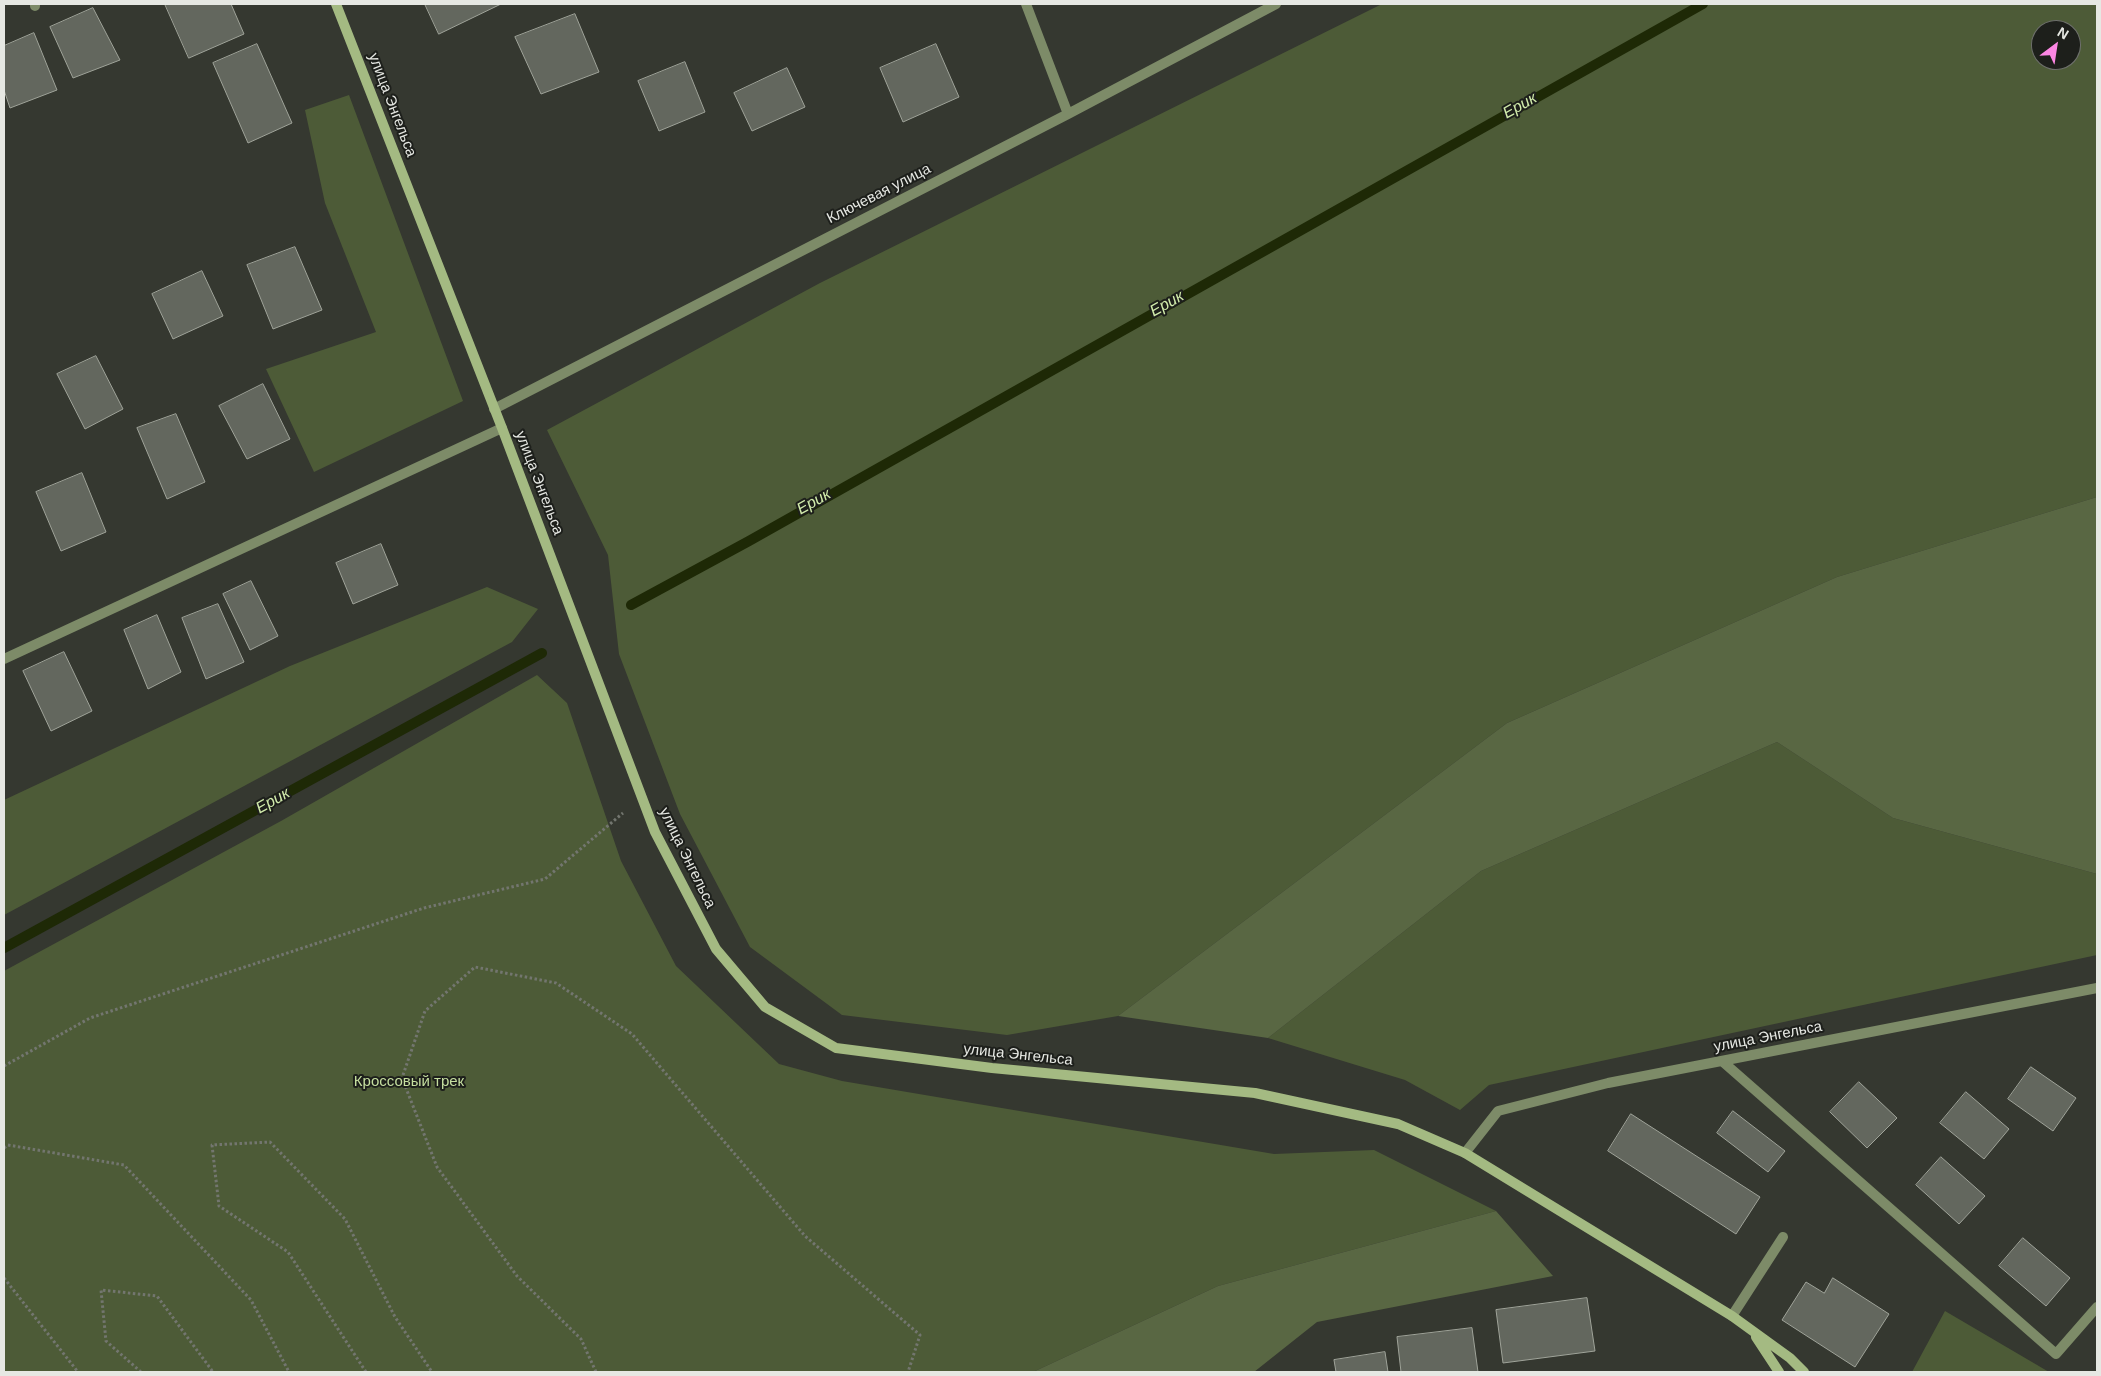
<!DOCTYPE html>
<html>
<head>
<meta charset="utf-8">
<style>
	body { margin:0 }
	#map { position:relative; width:2101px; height:1376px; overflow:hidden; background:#353830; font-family:Helvetica,sans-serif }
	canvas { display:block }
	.frame { position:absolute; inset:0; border:5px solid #e6e8e3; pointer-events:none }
	.north { position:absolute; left:2031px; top:20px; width:50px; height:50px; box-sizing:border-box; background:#1d1f1b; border:1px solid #6d6f6b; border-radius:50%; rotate:31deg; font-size:14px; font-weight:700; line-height:20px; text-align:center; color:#e6e8e3 }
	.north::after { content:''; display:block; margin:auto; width:18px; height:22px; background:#fc86e3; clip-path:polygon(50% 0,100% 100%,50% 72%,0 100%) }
</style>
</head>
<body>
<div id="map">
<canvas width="2101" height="1376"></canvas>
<div class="frame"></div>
<div class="north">N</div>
</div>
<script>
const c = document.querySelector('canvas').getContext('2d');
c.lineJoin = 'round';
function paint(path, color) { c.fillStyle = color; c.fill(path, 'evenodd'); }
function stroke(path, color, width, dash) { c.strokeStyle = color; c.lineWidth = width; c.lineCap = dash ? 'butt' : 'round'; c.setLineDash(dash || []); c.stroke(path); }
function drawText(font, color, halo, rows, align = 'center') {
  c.font = font + ' Helvetica,sans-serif'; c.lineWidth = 4; c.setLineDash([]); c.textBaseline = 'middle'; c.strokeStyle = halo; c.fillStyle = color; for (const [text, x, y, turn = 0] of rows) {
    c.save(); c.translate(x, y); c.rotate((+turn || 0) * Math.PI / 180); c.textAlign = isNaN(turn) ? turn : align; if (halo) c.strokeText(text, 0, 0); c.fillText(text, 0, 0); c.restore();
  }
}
const green = new Path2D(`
	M 1382,4 L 2097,4 L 2097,497 L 1837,577 L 1507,723 L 1118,1016 L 1007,1035 L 842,1015 L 750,947 L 680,814 L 619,654 L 608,555 L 547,430 L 820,283 ZM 2041,30 L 2071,30 L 2071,60 L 2041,60 Z
	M 349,95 L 463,401 L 314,472 L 266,369 L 376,332 L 325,203 L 305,110 Z
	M 487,587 L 538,609 L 512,642 L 4,915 L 4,800 L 290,666 Z
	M 537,675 L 567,703 L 621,861 L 676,966 L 779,1064 L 842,1081 L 1274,1154 L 1374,1150 L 1496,1211 L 1218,1286 L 1033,1372 L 4,1372 L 4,971 L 281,821 Z
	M 1777,742 L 1893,818 L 2097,874 L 2097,955 L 1489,1085 L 1460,1110 L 1405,1080 L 1268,1038 L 1481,871 Z
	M 1945,1311 L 2049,1372 L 1912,1372 Z`);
const forest = new Path2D(`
	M 2097,497 L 2097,874 L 1893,818 L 1777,742 L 1481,871 L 1268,1038 L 1118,1016 L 1507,723 L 1837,577 Z
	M 1496,1211 L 1553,1276 L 1317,1322 L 1254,1372 L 1033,1372 L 1218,1286 Z`);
const stream = new Path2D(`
	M 631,605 L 749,541 L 1703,4
	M 4,948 L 542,653`);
const building = new Path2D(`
	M 165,4 L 231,4 L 244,34 L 189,58 Z
	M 425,4 L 501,4 L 439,34 Z
	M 93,8 L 120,60 L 73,78 L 50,27 Z
	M 575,14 L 599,72 L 541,94 L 515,37 Z
	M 34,33 L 57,90 L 10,108 L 4,90 L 4,46 Z
	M 257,44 L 292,123 L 248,143 L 213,63 Z
	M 936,44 L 959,97 L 903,122 L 880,68 Z
	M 685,62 L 705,112 L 659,131 L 638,81 Z
	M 787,68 L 805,107 L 752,131 L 734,93 Z
	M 295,247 L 322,310 L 273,329 L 247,265 Z
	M 202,271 L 223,316 L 173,339 L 152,294 Z
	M 96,356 L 123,409 L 85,429 L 57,374 Z
	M 263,384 L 290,439 L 247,459 L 219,406 Z
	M 176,414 L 205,482 L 167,499 L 137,428 Z
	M 82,473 L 106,532 L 61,551 L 36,492 Z
	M 381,544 L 398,585 L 353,604 L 336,563 Z
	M 251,581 L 278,636 L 250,650 L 223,594 Z
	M 218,604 L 244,662 L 206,679 L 182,618 Z
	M 157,615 L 181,672 L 148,689 L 124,630 Z
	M 64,652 L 92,711 L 51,731 L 23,671 Z
	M 2031,1067 L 2076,1098 L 2053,1131 L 2008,1099 Z
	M 1859,1082 L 1897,1118 L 1867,1148 L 1830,1112 Z
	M 1966,1092 L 2009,1129 L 1984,1159 L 1940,1123 Z
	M 1733,1111 L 1785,1151 L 1768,1172 L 1717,1133 Z
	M 1631,1114 L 1760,1197 L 1736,1234 L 1608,1151 Z
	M 1941,1157 L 1985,1196 L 1959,1224 L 1916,1185 Z
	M 2023,1238 L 2070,1278 L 2046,1306 L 1999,1266 Z
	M 1833,1278 L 1889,1314 L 1855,1367 L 1782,1320 L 1806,1282 L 1824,1293 Z
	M 1587,1298 L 1595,1351 L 1503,1363 L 1496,1310 Z
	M 1472,1328 L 1478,1372 L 1401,1372 L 1397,1337 Z
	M 1385,1352 L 1388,1372 L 1336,1372 L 1334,1360 Z`);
const path = new Path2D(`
	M 4,1066 L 90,1018 L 424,908 L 545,879 L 623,813
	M 4,1148 L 8,1145 L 124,1165 L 251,1300 L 289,1372
	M 4,1278 L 78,1372
	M 141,1372 L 106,1341 L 101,1290 L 157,1296 L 213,1372
	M 366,1372 L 288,1252 L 219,1206 L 212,1145 L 270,1142 L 345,1219 L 395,1317 L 432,1372
	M 596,1372 L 581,1339 L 517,1276 L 437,1167 L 402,1078 L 425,1011 L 475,967 L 556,983 L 632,1034 L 805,1236 L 920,1335 L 908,1372`);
const lane = new Path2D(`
	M 35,4 L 35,6
	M 1722,1061 L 2056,1354 L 2097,1307
	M 1465,1153 L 1498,1111 L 1608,1083 L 2097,988
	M 1732,1316 L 1783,1237`);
const street = new Path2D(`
	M 1026,4 L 1068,114
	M 494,409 L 1068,114 L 1276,4
	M 4,659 L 502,428`);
const secondary = new Path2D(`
	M 336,4 L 502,428 L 655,832 L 716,949 L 765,1007 L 836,1048 L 992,1068 L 1255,1093 L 1398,1124 L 1465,1153 L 1732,1316 L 1790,1358 L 1804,1372
	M 1756,1337 L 1779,1372`);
const streetNames = [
	["улица Энгельса",392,105,69],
	["Ключевая улица",879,194,-27],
	["улица Энгельса",539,483,69],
	["улица Энгельса",687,858,64],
	["улица Энгельса",1768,1037,-11],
	["улица Энгельса",1018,1055,6]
];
const parkNames = [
	["Кроссовый трек",409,1082]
];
const waterNames = [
	["Ерик",1520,106,-29],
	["Ерик",1167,304,-29],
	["Ерик",814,502,-29],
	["Ерик",273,801,-29]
];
paint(green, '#4d5b37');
paint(forest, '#596743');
stroke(stream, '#1e2906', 10);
paint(building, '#63675e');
stroke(building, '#9fa399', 1);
stroke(path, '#73766f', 3, [2.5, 2.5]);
stroke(lane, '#7d8b68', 10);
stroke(street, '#7d8b68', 10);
stroke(secondary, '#a4ba82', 10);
drawText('15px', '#e6e8e3', '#1d1f1b', streetNames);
drawText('15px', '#c6dfa0', '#1d1f1b', parkNames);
drawText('italic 16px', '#d2ecac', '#1d1f1b', waterNames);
</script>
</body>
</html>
